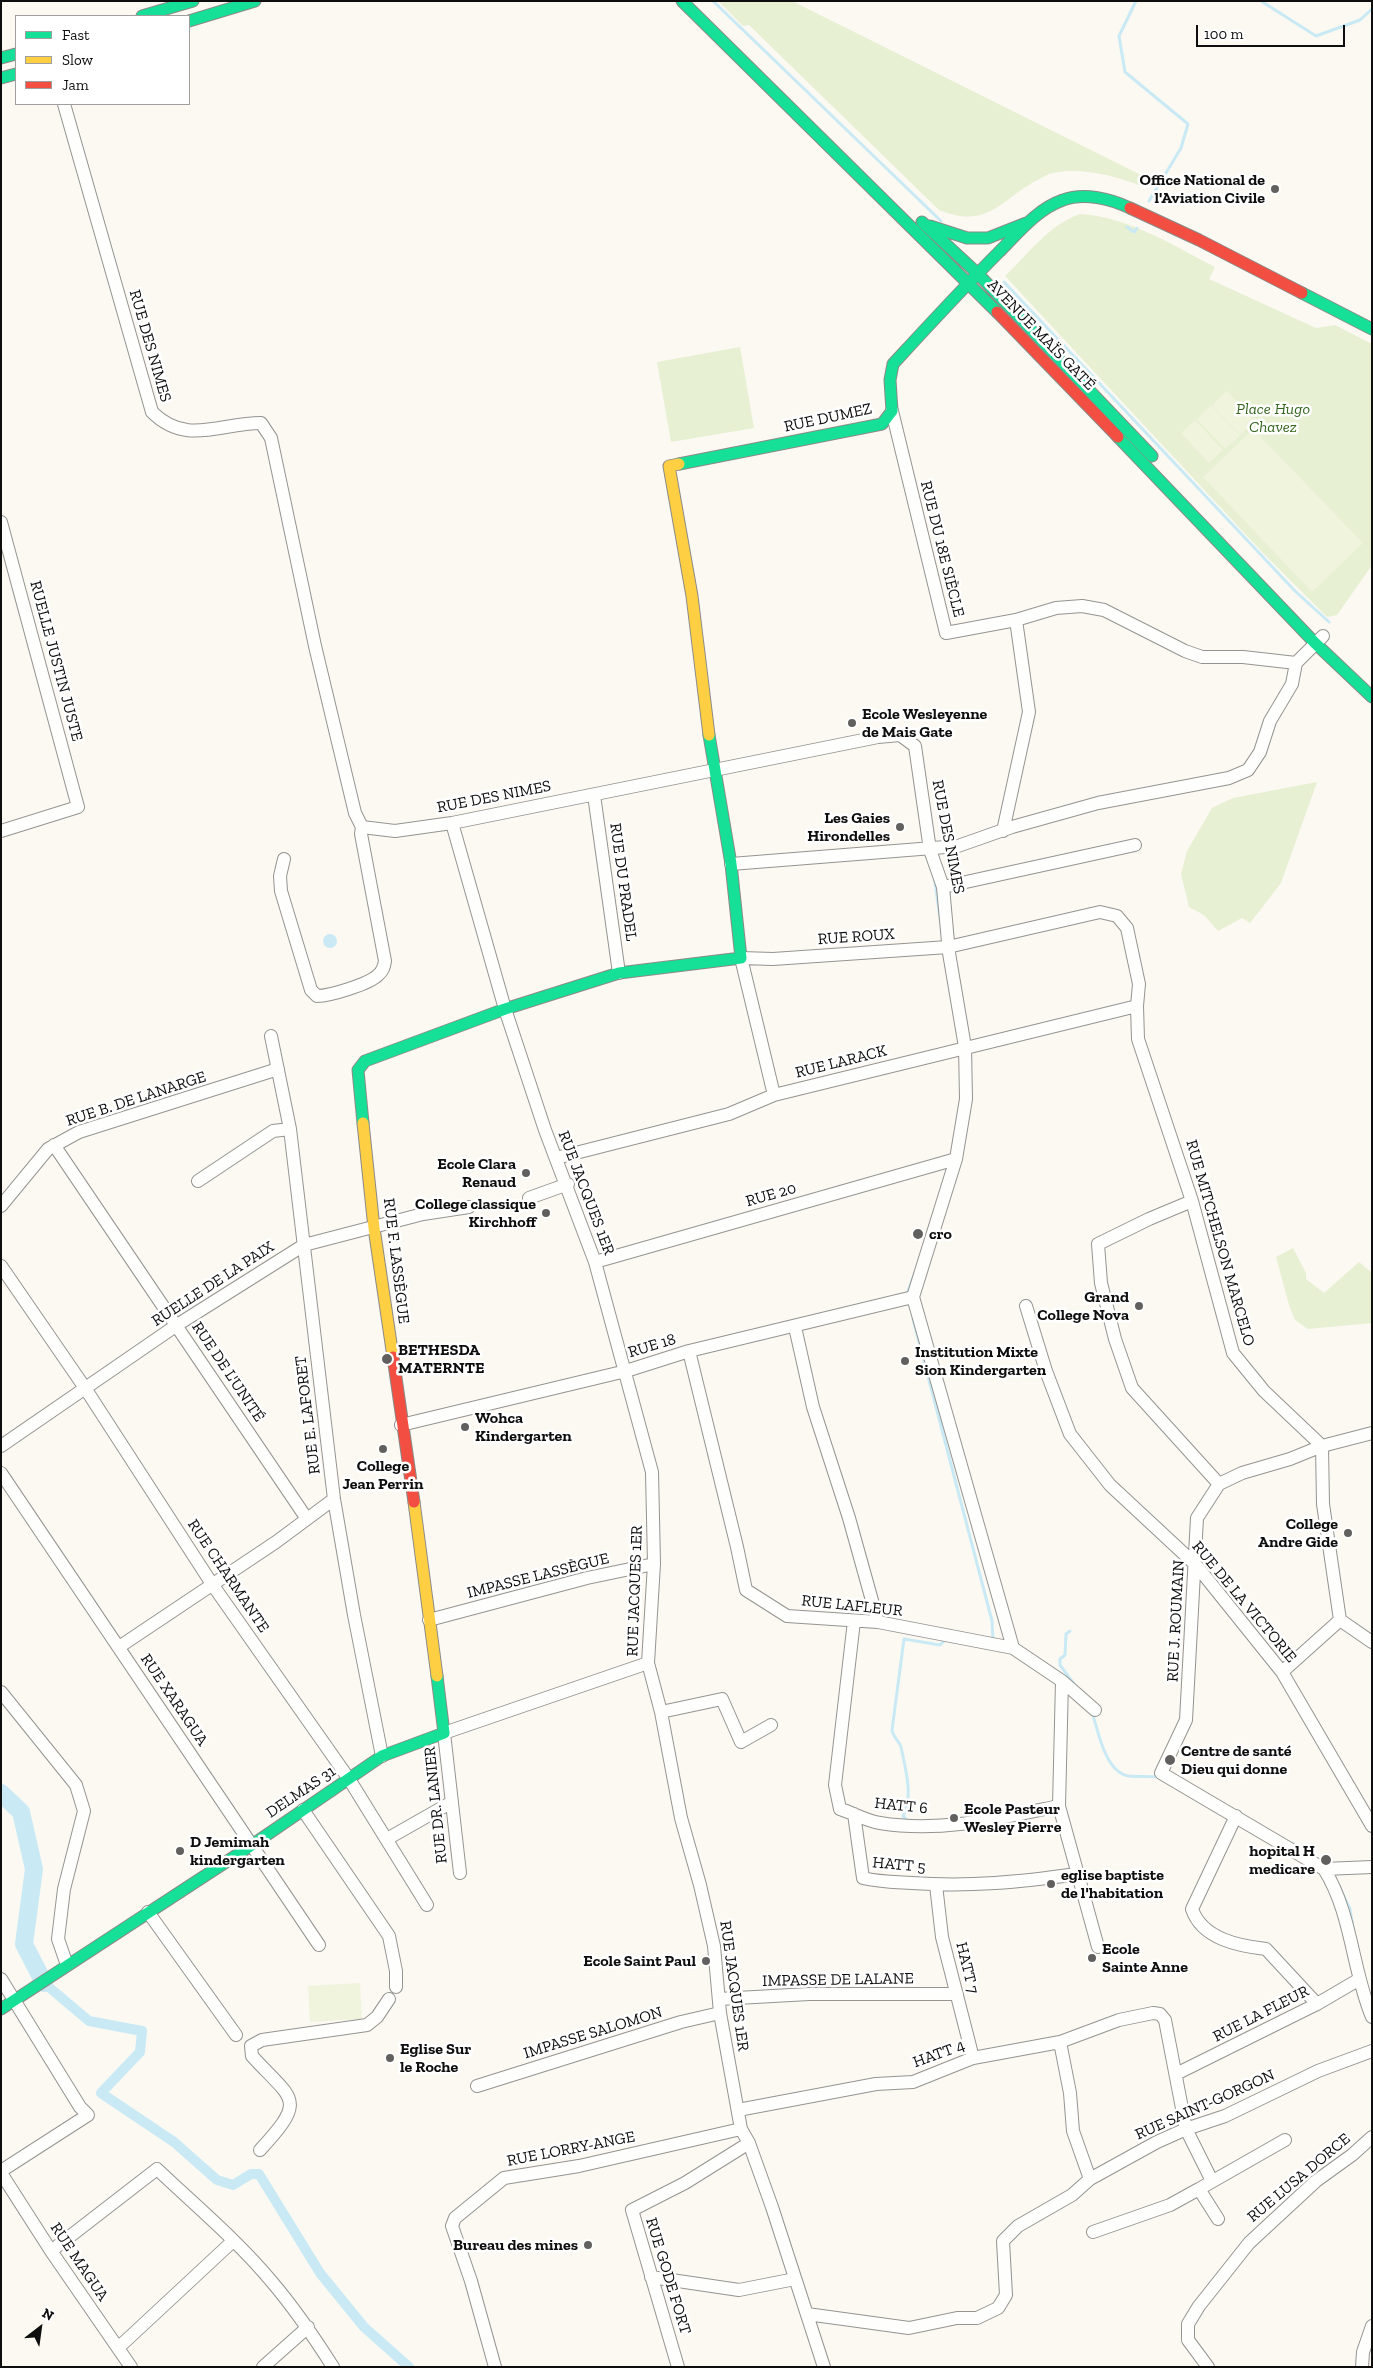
<!DOCTYPE html>
<html>
<head>
<meta charset="utf-8">
<style>
	body { margin:0 }
	#map { position:relative; width:1373px; height:2368px; overflow:hidden; background:#fbf9f2; font-family:"Zilla Slab",serif }
	canvas { display:block }
	.frame { position:absolute; inset:0; border:2px solid #0e0e0e; pointer-events:none }
	.legend { position:absolute; left:15px; top:15px; width:175px; height:90px; box-sizing:border-box; background:#fff; border:1px solid #9f9f9f; margin:0; padding:6px 9px; list-style:none; font-size:15px; color:#0e0e0e }
	.legend li { display:flex; align-items:center; gap:10px; height:25px }
	.legend b { width:25px; border:1px solid #9f9f9f }
	.north { position:absolute; left:15px; top:2303px; width:50px; height:50px; -webkit-text-stroke:4px #fff; paint-order:stroke; rotate:30deg; font-size:14px; font-weight:700; line-height:20px; text-align:center; color:#0e0e0e }
	.north::after { content:''; display:block; margin:auto; width:18px; height:22px; background:#0e0e0e; clip-path:polygon(50% 0,100% 100%,50% 72%,0 100%) }
	.scale { position:absolute; left:1196px; top:25px; width:149px; height:22px; box-sizing:border-box; border:2px solid #0e0e0e; border-top:0; padding-left:6px; font-size:15px; line-height:18px; white-space:nowrap; color:#0e0e0e; -webkit-text-stroke:4px #fff; paint-order:stroke }
</style>
</head>
<body>
<div id="map">
<canvas width="1373" height="2368"></canvas>
<div class="frame"></div>
<ul class="legend">
<li><b style="height:6px;background:#16e098"></b>Fast</li>
<li><b style="height:6px;background:#ffcf43"></b>Slow</li>
<li><b style="height:6px;background:#f24e42"></b>Jam</li>
</ul>
<div class="north">N</div>
<div class="scale">100 m</div>
</div>
<script>
const c = document.querySelector('canvas').getContext('2d');
c.lineJoin = 'round';
function paint(path, color) { c.fillStyle = color; c.fill(path, 'evenodd'); }
function stroke(path, color, width, dash) { c.strokeStyle = color; c.lineWidth = width; c.lineCap = dash ? 'butt' : 'round'; c.setLineDash(dash || []); c.stroke(path); }
function drawText(font, color, halo, rows, align = 'center') {
  c.font = font + ' "Zilla Slab",serif'; c.lineWidth = 5; c.setLineDash([]); c.textBaseline = 'middle'; c.strokeStyle = halo; c.fillStyle = color; for (const [text, x, y, turn = 0] of rows) {
    c.save(); c.translate(x, y); c.rotate((+turn || 0) * Math.PI / 180); c.textAlign = isNaN(turn) ? turn : align; if (halo) c.strokeText(text, 0, 0); c.fillText(text, 0, 0); c.restore();
  }
}
const green = new Path2D(`
	M 718,1 L 792,1 L 1143,176 L 1139,185 C 1112,175 1081,167 1052,173 C 1047,174 1041,179 1035,181 C 998,203 986,229 939,210 L 749,25 L 743,26 Z
	M 1080,214 C 1129,217 1172,245 1215,267 L 1209,279 L 1316,328 L 1335,325 L 1372,344 L 1372,565 L 1337,615 L 1327,617 L 1262,552 L 1005,276 C 1029,254 1048,225 1080,214 Z
	M 740,347 L 754,428 L 671,442 L 657,362 Z
	M 1317,782 L 1281,883 L 1250,923 L 1242,918 L 1218,931 L 1204,915 L 1189,907 L 1181,874 L 1187,851 L 1212,808 L 1233,798 Z
	M 1293,1248 L 1306,1273 L 1306,1279 L 1324,1293 L 1359,1262 L 1372,1273 L 1372,1323 L 1308,1329 L 1295,1320 L 1289,1305 L 1276,1257 Z`);
const pitch = new Path2D(`
	M 1227,391 L 1255,421 L 1240,435 L 1212,405 Z
	M 1211,405 L 1240,436 L 1225,449 L 1197,419 Z
	M 1195,420 L 1223,450 L 1209,463 L 1181,433 Z
	M 1253,429 L 1363,543 L 1312,592 L 1203,477 Z
	M 360,1983 L 362,2019 L 310,2022 L 308,1986 Z`);
const water = new Path2D(`
	M323 941a7 7 0 1 1 14 0a7 7 0 1 1-14 0Z`);
const stream = new Path2D(`
	M 713,1 L 941,221
	M 1136,1 L 1119,36 L 1125,72 L 1188,124 L 1181,148 L 1149,201
	M 1261,1 L 1316,36 L 1360,20 L 1372,9
	M 1127,227 L 1134,232 L 1137,228
	M 1004,282 L 1295,591 L 1329,622
	M 934,875 L 940,918
	M 907,1294 L 915,1272
	M 913,1319 L 992,1621 L 993,1640
	M 1070,1631 L 1066,1634 L 1065,1655 L 1060,1659 L 1060,1665 L 1074,1684
	M 1092,1712 C 1098,1730 1105,1773 1129,1776 C 1139,1777 1150,1776 1160,1777
	M 908,1821 L 903,1816 C 914,1797 905,1767 901,1747 C 899,1741 893,1737 892,1730 L 904,1639 L 940,1645 L 946,1639
	M 1291,1843 L 1309,1853
	M 1335,1878 L 1350,1909 L 1353,1928`);
const canal = new Path2D(`
	M 44,1983 L 89,2021 L 142,2031 L 140,2052 L 101,2093 L 174,2142 L 217,2180 L 233,2185 L 251,2174 L 259,2174 L 320,2273 L 364,2327 L 409,2367`);
const river = new Path2D(`
	M 1,1793 L 21,1812 L 34,1869 L 24,1944 L 44,1983`);
const street = new Path2D(`
	M 64,104 L 152,412 C 186,446 220,423 261,423 L 271,438 L 315,646 L 355,813 L 362,827 L 395,831 L 452,823 L 878,737 L 900,735 L 915,746 L 930,850 L 943,887 L 949,953 L 965,1047 L 966,1099 L 956,1159 L 913,1297
	M 892,411 L 946,633 L 1016,620 L 1056,608 L 1082,606 L 1104,610 L 1185,651 L 1202,657 L 1243,657 L 1296,663
	M 1,522 L 78,807 L 1,831
	M 594,795 L 619,973
	M 452,823 L 505,1009 L 545,1130 L 595,1262 L 652,1472 L 654,1564 L 648,1663 L 661,1712 L 681,1818 L 700,1885 L 714,1946 L 720,2013 L 741,2129 L 749,2143 L 772,2207 L 824,2367
	M 1003,831 L 1029,712 L 1016,620
	M 284,859 L 280,876 L 281,891 L 311,990 L 317,996 C 330,996 369,984 378,975 C 383,971 384,967 385,961 L 361,834 L 362,827
	M 731,864 L 958,846 L 1012,827 L 1098,803 L 1229,778 L 1248,770 L 1260,752 L 1270,721 L 1292,684 L 1296,663 L 1323,636
	M 943,887 L 1135,845
	M 271,1036 L 290,1129 L 334,1499 L 354,1615 L 382,1756
	M 774,1095 L 741,958 L 773,959 L 948,947 L 1100,912 L 1117,916 L 1127,928 L 1139,984 L 1137,1006 L 1138,1039 L 1192,1201 L 1233,1353 L 1264,1391 L 1322,1446 L 1323,1504 L 1340,1620 L 1282,1672
	M 54,1145 L 307,1519
	M 556,1158 L 729,1114 L 774,1095 L 1137,1006
	M 198,1181 L 273,1131 L 290,1129
	M 529,1198 L 568,1184
	M 1192,1201 L 1149,1219 L 1098,1244 L 1101,1283 L 1115,1339 L 1132,1388 L 1219,1484
	M 1,1206 L 48,1149 L 79,1132 L 278,1069
	M 595,1262 L 956,1159
	M 1,1266 L 85,1388 L 212,1584 L 349,1779 L 427,1905
	M 913,1297 L 1013,1648
	M 1026,1306 L 1046,1371 L 1070,1434 L 1110,1485 L 1196,1565 L 1282,1672 L 1372,1826
	M 795,1327 L 813,1407 L 849,1518 L 878,1622
	M 689,1351 L 737,1547 L 746,1590 L 787,1616 L 878,1622 L 1013,1648 L 1062,1681 L 1095,1710
	M 401,1425 L 626,1371 L 689,1351 L 913,1297
	M 1372,1433 L 1322,1446 L 1290,1459 L 1242,1473 L 1219,1484 L 1197,1518 L 1186,1720 L 1161,1773 L 1324,1869 L 1372,1867
	M 1,1446 L 177,1325 L 304,1245 L 423,1214 L 469,1207
	M 1,1473 L 319,1945
	M 429,1620 L 587,1578 L 654,1564
	M 1340,1620 L 1372,1642
	M 854,1621 L 835,1785 L 840,1809 C 853,1813 867,1821 880,1823 C 940,1833 1001,1818 1059,1806
	M 119,1647 L 276,1542 L 334,1499
	M 1062,1681 L 1059,1806 L 1098,1947
	M 1,1692 L 76,1785 L 84,1811 L 64,1889 L 58,1939 L 67,1965
	M 661,1712 L 722,1699 L 741,1742 L 771,1725
	M 303,1810 L 389,1936 L 396,1971 L 396,1987
	M 854,1814 L 863,1878 C 879,1882 895,1882 912,1883 C 970,1887 1020,1882 1077,1874
	M 1236,1816 L 1192,1909 C 1202,1939 1239,1946 1266,1949 L 1317,2004
	M 387,1839 L 452,1802
	M 1324,1869 C 1352,1913 1352,1970 1372,2017
	M 460,1873 L 444,1733 L 648,1663
	M 936,1885 L 942,1937 L 973,2058
	M 148,1912 L 236,2035
	M 1,1979 L 80,2107 L 88,2115 L 1,2171
	M 719,1999 L 809,1994 L 957,1994
	M 1060,2042 L 1070,2093 L 1073,2131 L 1090,2179
	M 1176,2074 L 1317,2004 L 1358,1980
	M 477,2086 L 681,2022 L 720,2013
	M 738,2110 L 876,2084 L 913,2082 L 973,2058 L 1060,2042 L 1119,2020 L 1153,2013 L 1160,2014 L 1165,2020 L 1186,2129 L 1212,2181
	M 260,2150 C 308,2098 293,2101 252,2056 L 251,2046 L 262,2040 L 367,2025 L 377,2017 L 389,1999
	M 1,2173 L 51,2251 L 131,2367
	M 1218,2219 L 1199,2189 L 1285,2140
	M 1093,2232 L 1170,2205 L 1199,2189
	M 51,2251 L 157,2169 C 196,2206 238,2241 272,2282 C 295,2309 314,2337 333,2367
	M 651,2277 L 739,2290 L 795,2279
	M 807,2314 L 909,2328 L 957,2318 L 977,2318 L 998,2308 L 1006,2295 L 1003,2241 L 1018,2226 L 1072,2195 L 1090,2179 L 1157,2142 L 1186,2129 L 1225,2116 L 1318,2071 L 1372,2051
	M 118,2348 L 233,2241
	M 263,2367 L 308,2327
	M 495,2367 L 471,2281 L 452,2226 L 455,2218 L 504,2178 L 579,2166 L 741,2129
	M 678,2367 L 632,2210 L 685,2183 L 749,2143
	M 1208,2367 L 1188,2340 L 1188,2324 L 1199,2306 L 1249,2243 L 1316,2181 L 1352,2155 L 1372,2137
	M 1362,2367 L 1363,2352 L 1372,2326`);
const fast = new Path2D(`
	M 682,1 L 997,312
	M 142,16 L 193,1
	M 189,21 L 255,1
	M 1,58 L 16,54
	M 1,78 L 16,74
	M 922,222 L 978,274 L 1152,456
	M 930,226 L 967,238 L 988,238 L 1026,223
	M 1302,293 L 1372,329
	M 1118,437 L 1315,643 L 1372,697
	M 679,464 L 882,424 L 892,411 L 890,380 L 893,364 C 928,326 962,289 998,253 C 1018,233 1037,209 1063,200 C 1084,192 1111,199 1130,208
	M 363,1123 L 358,1070 L 365,1061 L 505,1009 L 619,973 L 741,958 L 731,864 L 709,735
	M 1,2009 L 252,1845 L 382,1756 L 444,1733 L 437,1676`);
const slow = new Path2D(`
	M 679,464 L 669,466 L 692,596 L 709,735
	M 363,1123 L 374,1228 L 393,1357
	M 414,1502 L 437,1676`);
const jam = new Path2D(`
	M 1130,208 L 1199,240 L 1302,293
	M 997,312 L 1118,437
	M 393,1357 L 414,1502`);
const markers = [
	[1275,189,5,"#61605e"],
	[852,723,5,"#61605e"],
	[900,827,5,"#61605e"],
	[526,1173,5,"#61605e"],
	[546,1213,5,"#61605e"],
	[918,1234,6,"#61605e"],
	[1139,1306,5,"#61605e"],
	[387,1359,6,"#61605e"],
	[905,1361,5,"#61605e"],
	[465,1427,5,"#61605e"],
	[383,1449,5,"#61605e"],
	[1348,1533,5,"#61605e"],
	[1170,1760,6,"#61605e"],
	[954,1818,5,"#61605e"],
	[180,1851,5,"#61605e"],
	[1326,1860,6,"#61605e"],
	[1051,1884,5,"#61605e"],
	[1092,1958,5,"#61605e"],
	[706,1961,5,"#61605e"],
	[390,2058,5,"#61605e"],
	[588,2245,5,"#61605e"]
];
const poiNames = [
	["Office National de",1265,180,"right"],
	["l'Aviation Civile",1265,198,"right"],
	["Ecole Wesleyenne",862,714],
	["de Mais Gate",862,732],
	["Les Gaies",890,818,"right"],
	["Hirondelles",890,836,"right"],
	["Ecole Clara",516,1164,"right"],
	["Renaud",516,1182,"right"],
	["College classique",536,1204,"right"],
	["Kirchhoff",536,1222,"right"],
	["cro",929,1234],
	["Grand",1129,1297,"right"],
	["College Nova",1129,1315,"right"],
	["BETHESDA",398,1350],
	["MATERNTE",398,1368],
	["Institution Mixte",915,1352],
	["Sion Kindergarten",915,1370],
	["Wohca",475,1418],
	["Kindergarten",475,1436],
	["College",383,1466,"center"],
	["Jean Perrin",383,1484,"center"],
	["College",1338,1524,"right"],
	["Andre Gide",1338,1542,"right"],
	["Centre de santé",1181,1751],
	["Dieu qui donne",1181,1769],
	["Ecole Pasteur",964,1809],
	["Wesley Pierre",964,1827],
	["D Jemimah",190,1842],
	["kindergarten",190,1860],
	["hopital H",1315,1851,"right"],
	["medicare",1315,1869,"right"],
	["eglise baptiste",1061,1875],
	["de l'habitation",1061,1893],
	["Ecole",1102,1949],
	["Sainte Anne",1102,1967],
	["Ecole Saint Paul",696,1961,"right"],
	["Eglise Sur",400,2049],
	["le Roche",400,2067],
	["Bureau des mines",578,2245,"right"]
];
const streetNames = [
	["AVENUE MAÏS GATÉ",1041,335,46],
	["RUE DES NIMES",150,346,74],
	["RUE DUMEZ",828,418,-12],
	["RUE DU 18E SIÈCLE",942,549,76],
	["RUELLE JUSTIN JUSTE",56,661,75],
	["RUE DES NIMES",494,797,-11],
	["RUE DES NIMES",948,837,79],
	["RUE DU PRADEL",623,882,82],
	["RUE ROUX",856,937,-4],
	["RUE LARACK",841,1062,-14],
	["RUE B. DE LANARGE",136,1099,-18],
	["RUE JACQUES 1ER",586,1193,69],
	["RUE 20",771,1195,-16],
	["RUE MITCHELSON MARCELO",1220,1243,74],
	["RUE F. LASSÈGUE",396,1261,83],
	["RUELLE DE LA PAIX",213,1284,-33],
	["RUE 18",652,1346,-17],
	["RUE DE L'UNITÉ",228,1372,56],
	["RUE E. LAFORET",308,1415,-97],
	["RUE CHARMANTE",228,1576,56],
	["IMPASSE LASSÈGUE",538,1576,-14],
	["RUE JACQUES 1ER",635,1591,-88],
	["RUE DE LA VICTORIE",1244,1602,50],
	["RUE LAFLEUR",852,1606,6],
	["RUE J. ROUMAIN",1176,1621,-87],
	["RUE XARAGUA",174,1700,56],
	["DELMAS 31",301,1792,-34],
	["RUE DR. LANIER",436,1805,-96],
	["HATT 6",901,1806,6],
	["HATT 5",899,1865,5],
	["HATT 7",967,1968,76],
	["IMPASSE DE LALANE",838,1980,-1],
	["RUE JACQUES 1ER",734,1986,82],
	["RUE LA FLEUR",1261,2014,-27],
	["IMPASSE SALOMON",593,2033,-17],
	["HATT 4",939,2054,-20],
	["RUE SAINT-GORGON",1205,2105,-24],
	["RUE LORRY-ANGE",571,2149,-11],
	["RUE LUSA DORCE",1299,2178,-40],
	["RUE MAGUA",79,2262,56],
	["RUE GODE FORT",668,2276,73]
];
const parkNames = [
	["Place Hugo",1273,409],
	["Chavez",1273,427]
];
paint(green, '#e7f0d2');
paint(pitch, '#f0f4dc');
paint(water, '#c9eaf5');
stroke(stream, '#c9eaf5', 3);
stroke(canal, '#c9eaf5', 10);
stroke(river, '#c9eaf5', 18);
stroke(street, '#959491', 14);
stroke(fast, '#8b8a87', 13);
stroke(slow, '#8b8a87', 13);
stroke(jam, '#8b8a87', 13);
stroke(street, '#fefefd', 12);
stroke(fast, '#16e098', 11);
stroke(slow, '#ffcf43', 11);
stroke(jam, '#f24e42', 11);
for (const [x, y, r, color] of markers) { const dot = new Path2D(); dot.arc(x, y, r, 0, 2 * Math.PI); c.fillStyle = color; c.fill(dot); stroke(dot, '#fff', 2); }
drawText('bold 16px', '#0e0e0e', '#fff', poiNames, 'left');
drawText('16px', '#0e0e0e', '#fff', streetNames);
drawText('italic 16px', '#34651e', '#fff', parkNames);
</script>
</body>
</html>
